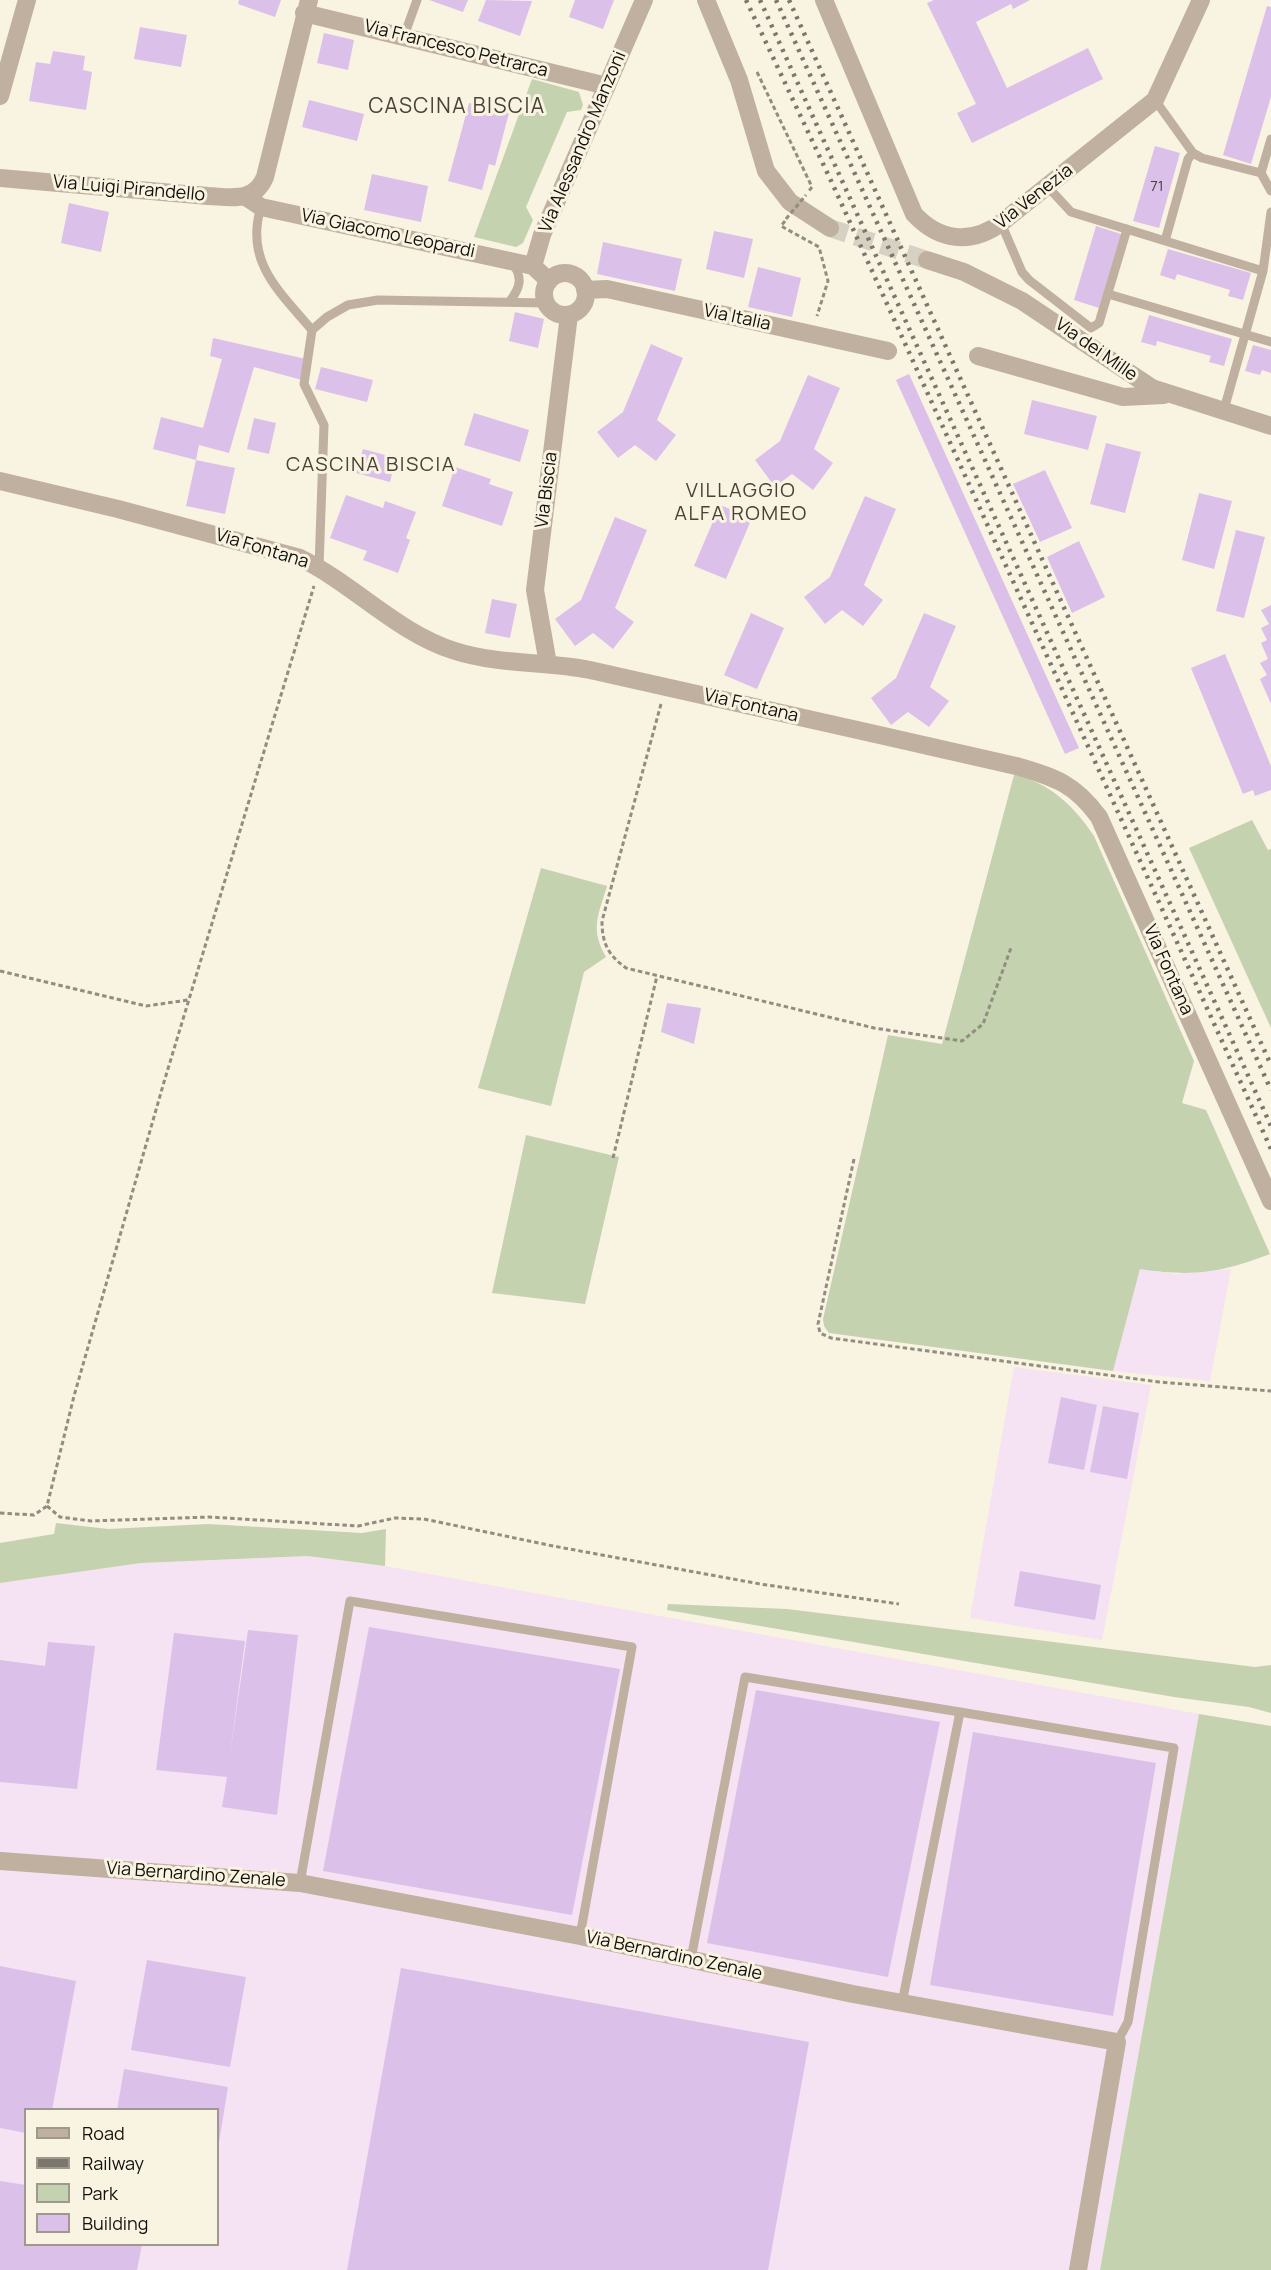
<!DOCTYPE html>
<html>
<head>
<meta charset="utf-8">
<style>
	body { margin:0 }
	#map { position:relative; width:1271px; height:2270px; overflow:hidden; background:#f9f3e2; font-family:Manrope,sans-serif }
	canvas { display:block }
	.legend { position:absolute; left:24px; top:2108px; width:195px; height:138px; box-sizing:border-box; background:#f9f3e2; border:2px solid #9d998c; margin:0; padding:8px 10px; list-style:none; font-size:18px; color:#13110b }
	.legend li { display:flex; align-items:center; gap:12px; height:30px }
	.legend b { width:30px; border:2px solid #9d998c }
</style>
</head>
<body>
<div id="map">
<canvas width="1271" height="2270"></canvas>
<ul class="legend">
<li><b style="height:8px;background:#bfb09f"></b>Road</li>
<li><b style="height:8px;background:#7b776c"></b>Railway</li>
<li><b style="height:16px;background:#c4d2af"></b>Park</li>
<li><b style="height:16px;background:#dbc1ea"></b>Building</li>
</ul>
</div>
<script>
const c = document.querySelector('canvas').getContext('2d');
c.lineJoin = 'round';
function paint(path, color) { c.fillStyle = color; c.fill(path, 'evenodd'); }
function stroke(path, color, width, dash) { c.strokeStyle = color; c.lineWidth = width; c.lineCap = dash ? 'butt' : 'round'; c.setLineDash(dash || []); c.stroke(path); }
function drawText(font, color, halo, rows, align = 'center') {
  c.font = font + ' Manrope,sans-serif'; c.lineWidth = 6; c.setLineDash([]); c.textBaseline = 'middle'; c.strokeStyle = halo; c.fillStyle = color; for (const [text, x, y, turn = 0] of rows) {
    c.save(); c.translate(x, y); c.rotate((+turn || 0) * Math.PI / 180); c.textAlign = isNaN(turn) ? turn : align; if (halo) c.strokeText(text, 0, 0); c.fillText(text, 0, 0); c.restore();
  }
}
const industrial = new Path2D(`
	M 1140,1269 L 1177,1274 L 1231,1269 L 1210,1381 L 1113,1371 Z
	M 1014,1367 L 1151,1385 L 1102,1640 L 970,1618 Z
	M 308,1556 L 385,1566 L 1199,1714 L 1100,2270 L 0,2270 L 0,1583 L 141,1563 ZM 26,2110 L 218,2110 L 218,2244 L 26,2244 Z`);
const green = new Path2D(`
	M 532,79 L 579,92 L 583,105 L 581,110 L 567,112 L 526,207 L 533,220 L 523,243 L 516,247 L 474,237 Z
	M 1014,775 C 1049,782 1074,806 1094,836 L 1194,1061 L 1182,1103 L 1206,1110 L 1270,1254 C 1220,1273 1193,1277 1140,1269 L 1113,1371 L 829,1333 L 824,1326 L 823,1319 L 888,1035 L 942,1044 Z
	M 1252,820 L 1268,850 L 1271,849 L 1271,1028 L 1189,848 Z
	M 541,868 L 607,886 C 598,916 590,929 606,957 L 584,972 L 551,1106 L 478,1088 Z
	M 526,1135 L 619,1157 L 585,1304 L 492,1293 Z
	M 56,1523 L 108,1529 L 208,1524 L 362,1533 L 386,1529 L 385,1566 L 308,1556 L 141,1563 L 0,1583 L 0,1543 L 54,1534 Z
	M 668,1604 L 787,1609 L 1255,1667 L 1271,1665 L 1271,1713 L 1249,1707 L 1174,1697 L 667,1610 Z
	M 1199,1714 L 1271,1726 L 1271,2270 L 1100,2270 Z`);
const building = new Path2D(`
	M 239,0 L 281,0 L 275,17 L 238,4 Z
	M 429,0 L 468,0 L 463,12 Z
	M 486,0 L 532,1 L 520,36 L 478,21 Z
	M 575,0 L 614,0 L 603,29 L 569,17 Z
	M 934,0 L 1030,0 L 1013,9 L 1011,4 L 976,22 L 1007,88 L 1088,48 L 1103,79 L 972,143 L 957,113 L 976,104 L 927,3 Z
	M 1267,6 L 1271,7 L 1271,97 L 1251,164 L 1223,155 Z
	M 140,27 L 187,35 L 181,67 L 134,59 Z
	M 324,33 L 354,40 L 348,70 L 317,63 Z
	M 53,51 L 85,56 L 83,70 L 92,72 L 86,110 L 29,101 L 36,62 L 50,64 Z
	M 309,100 L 364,114 L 357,141 L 302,127 Z
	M 469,103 L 509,113 L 495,166 L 489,164 L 482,190 L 448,181 Z
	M 1155,146 L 1180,153 L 1159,228 L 1133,221 Z
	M 372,174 L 428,186 L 421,222 L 364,210 Z
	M 69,203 L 109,212 L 101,252 L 61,243 Z
	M 1096,226 L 1121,234 L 1099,308 L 1074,300 Z
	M 714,231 L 753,239 L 744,278 L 706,269 Z
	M 603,242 L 682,259 L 675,291 L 597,274 Z
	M 1168,249 L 1251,273 L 1243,300 L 1228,296 L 1230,290 L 1177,274 L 1175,280 L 1160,275 Z
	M 758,267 L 801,278 L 792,317 L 748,307 Z
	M 515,312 L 544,319 L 538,348 L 509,341 Z
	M 1149,315 L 1232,339 L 1224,366 L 1209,362 L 1211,356 L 1157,341 L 1156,346 L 1141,342 Z
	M 213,338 L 306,359 L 302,380 L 254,367 L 229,453 L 199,445 L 196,460 L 153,449 L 161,417 L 203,428 L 222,359 L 210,356 Z
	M 651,344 L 683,358 L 657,420 L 676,435 L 656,461 L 635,445 L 618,458 L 597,432 L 623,412 Z
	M 1253,345 L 1271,350 L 1271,373 L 1262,370 L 1260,375 L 1245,371 Z
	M 321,367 L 373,380 L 367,402 L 315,389 Z
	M 909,374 L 1079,748 L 1065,754 L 896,380 Z
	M 808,375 L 840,388 L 814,449 L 833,463 L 813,490 L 792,474 L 775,487 L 755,460 L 780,441 Z
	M 1032,400 L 1097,416 L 1088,450 L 1024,434 Z
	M 474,413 L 529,430 L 520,462 L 464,445 Z
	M 254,418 L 276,423 L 269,454 L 247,449 Z
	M 1106,443 L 1141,452 L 1125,513 L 1090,504 Z
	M 363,449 L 396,458 L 390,482 L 356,473 Z
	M 196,460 L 235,468 L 225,514 L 186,506 Z
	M 455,467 L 491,479 L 489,484 L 513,492 L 502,526 L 442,506 Z
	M 1045,470 L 1072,528 L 1040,542 L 1013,484 Z
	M 1199,493 L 1232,501 L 1214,569 L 1182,560 Z
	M 346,495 L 383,508 L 385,501 L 416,512 L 406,538 L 410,540 L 398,573 L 363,560 L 367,551 L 330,538 Z
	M 865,496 L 896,509 L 864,585 L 883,600 L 863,626 L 842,610 L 825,624 L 804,597 L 830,577 Z
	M 720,505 L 752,518 L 726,579 L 694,566 Z
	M 615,517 L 647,530 L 615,608 L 634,622 L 613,649 L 593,633 L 575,646 L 555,619 L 581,600 Z
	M 1236,530 L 1265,537 L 1244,618 L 1216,611 Z
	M 1079,541 L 1105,597 L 1072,613 L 1047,557 Z
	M 492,599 L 517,604 L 510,638 L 485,633 Z
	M 1271,605 L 1271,704 L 1260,679 L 1267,675 L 1260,663 L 1268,659 L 1261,643 L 1267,640 L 1261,628 L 1269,624 L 1261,610 Z
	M 751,613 L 784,628 L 757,689 L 724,675 Z
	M 924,613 L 956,626 L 930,687 L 949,701 L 929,727 L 908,712 L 891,725 L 871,698 L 896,678 Z
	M 1225,654 L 1271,766 L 1271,790 L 1255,796 L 1253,790 L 1243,794 L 1191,668 Z
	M 667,1003 L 701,1008 L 694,1044 L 661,1032 Z
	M 1061,1397 L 1097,1405 L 1084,1470 L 1048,1463 Z
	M 1103,1406 L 1139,1413 L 1127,1479 L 1090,1472 Z
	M 1020,1571 L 1101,1585 L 1095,1620 L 1014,1606 Z
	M 369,1627 L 620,1669 L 572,1915 L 323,1871 Z
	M 248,1630 L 298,1635 L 277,1815 L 222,1807 L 227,1777 L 156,1770 L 174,1633 L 245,1641 L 230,1755 Z
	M 48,1642 L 95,1646 L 77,1789 L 0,1782 L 0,1660 L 45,1666 Z
	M 756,1690 L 940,1722 L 888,1977 L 707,1943 Z
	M 973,1732 L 1156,1763 L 1113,2016 L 930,1985 Z
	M 147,1960 L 246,1977 L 230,2067 L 131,2050 Z
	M 0,1966 L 76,1981 L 52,2110 L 26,2110 L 26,2133 L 0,2128 Z
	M 401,1968 L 809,2042 L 768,2270 L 347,2270 Z
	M 124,2069 L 228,2087 L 219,2142 L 218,2110 L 117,2110 Z
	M 0,2181 L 26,2185 L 26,2244 L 142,2244 L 137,2270 L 0,2270 Z`);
const minorTunnel = new Path2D(`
	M 830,228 L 927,260`);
const path = new Path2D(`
	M 757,72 L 812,187 L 808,192
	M 785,221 L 781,226 L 819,247 L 828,281 L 817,316
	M 661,704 L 602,921 C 602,943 608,955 626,968 L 874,1028 L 962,1041 L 983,1024 L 1011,948
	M 0,971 L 146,1006 L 188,1000
	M 613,1158 L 657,976
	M 854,1159 L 818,1324 L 820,1333 L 831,1338 L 1159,1382 L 1271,1391
	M 47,1506 L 60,1517 L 91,1521 L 209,1517 L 358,1526 L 395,1518 L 424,1519 L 553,1546 L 760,1584 L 899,1604
	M 0,1513 L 34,1515 L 47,1506 L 74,1396 L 164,1082 L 314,586`);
const service = new Path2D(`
	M 404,36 L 417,0
	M 1155,100 L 1193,153 L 1202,158 L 1261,173 L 1271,191
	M 1261,173 L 1271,139
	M 1048,187 L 1071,212 L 1263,271
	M 261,207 C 244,262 280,292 312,330
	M 1001,223 L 1022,272 L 1029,280 L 1091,328 L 1099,323 L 1127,229
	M 1165,241 L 1188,159 L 1193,153
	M 1108,294 L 1271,342
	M 510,301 C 520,288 523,278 513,264
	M 1223,413 L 1263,271 L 1271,212
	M 319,567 L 324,425 L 304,384 L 312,330 L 327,317 L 348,305 L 378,300 L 546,303
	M 300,1883 L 350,1601 L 632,1647 L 580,1936
	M 691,1959 L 745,1677 L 960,1712
	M 902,2003 L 960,1712 L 1174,1748 L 1128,2022 L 1117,2042`);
const minor = new Path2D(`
	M 706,0 L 739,80 L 766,171 L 790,202 L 830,228
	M 824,0 L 914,214 C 939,241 971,245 1001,223 L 1155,100 L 1201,0
	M 304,13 L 607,86
	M 0,96 L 27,0
	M 0,178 L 208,196 C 232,197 254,203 265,177 L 309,0
	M 246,197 L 261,207 L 533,266
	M 927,260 L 964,272 L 1022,301 L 1152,388 L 1271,426
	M544 294a21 21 0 1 1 42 0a21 21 0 1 1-42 0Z
	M 549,281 L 533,266 L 542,235 L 644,0
	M 585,290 L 607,289 L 888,351
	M 978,356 L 1123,397 L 1164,395
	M 0,481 L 118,509 L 300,558 C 354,584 397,633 455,651 C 499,665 546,661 590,670 C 732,701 874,734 1016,766 C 1055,777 1075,784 1099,817 L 1271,1201
	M 548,664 L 535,590 L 569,315
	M 0,1861 L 300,1883 L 580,1936 L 853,1994 L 1117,2042 L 1078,2270`);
const rail = new Path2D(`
	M 746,0 L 833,185 L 1271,1149
	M 760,0 L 1271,1126
	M 776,0 L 1271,1090
	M 789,0 L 1271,1065`);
const pathBridge = new Path2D(`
	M 786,219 L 806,195`);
const numberNames = [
	["71",1157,187]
];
const streetNames = [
	["Via Francesco Petrarca",456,49,14],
	["Via Alessandro Manzoni",583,142,-67],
	["Via Luigi Pirandello",129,189,5],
	["Via Venezia",1034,197,-38],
	["Via Giacomo Leopardi",388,234,12],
	["Via Italia",737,318,12],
	["Via dei Mille",1096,350,35],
	["Via Biscia",547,490,-83],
	["Via Fontana",262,549,17],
	["Via Fontana",751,706,13],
	["Via Fontana",1168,970,66],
	["Via Bernardino Zenale",196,1875,4],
	["Via Bernardino Zenale",674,1956,12]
];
const neighbourhoodNames = [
	["CASCINA BISCIA",371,465],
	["VILLAGGIO",741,491],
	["ALFA ROMEO",741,514]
];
const quarterNames = [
	["CASCINA BISCIA",457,107]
];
paint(industrial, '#f5e2f3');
paint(green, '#c4d2af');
paint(building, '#dbc1ea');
stroke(minorTunnel, '#d6d1c2', 18, [18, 9]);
stroke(path, '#918d81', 3, [4.5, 3]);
stroke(service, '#bfb09f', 9);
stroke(minor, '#bfb09f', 18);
stroke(rail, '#7b776c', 4.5, [3, 6]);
stroke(pathBridge, '#918d81', 3, [4.5, 3]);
drawText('15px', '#453d43', null, numberNames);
drawText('18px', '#13110b', '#f9f3e2', streetNames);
c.letterSpacing = '1.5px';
drawText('20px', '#484336', '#f9f3e2', neighbourhoodNames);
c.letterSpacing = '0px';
c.letterSpacing = '1.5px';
drawText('21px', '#484336', '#f9f3e2', quarterNames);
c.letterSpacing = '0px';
</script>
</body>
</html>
